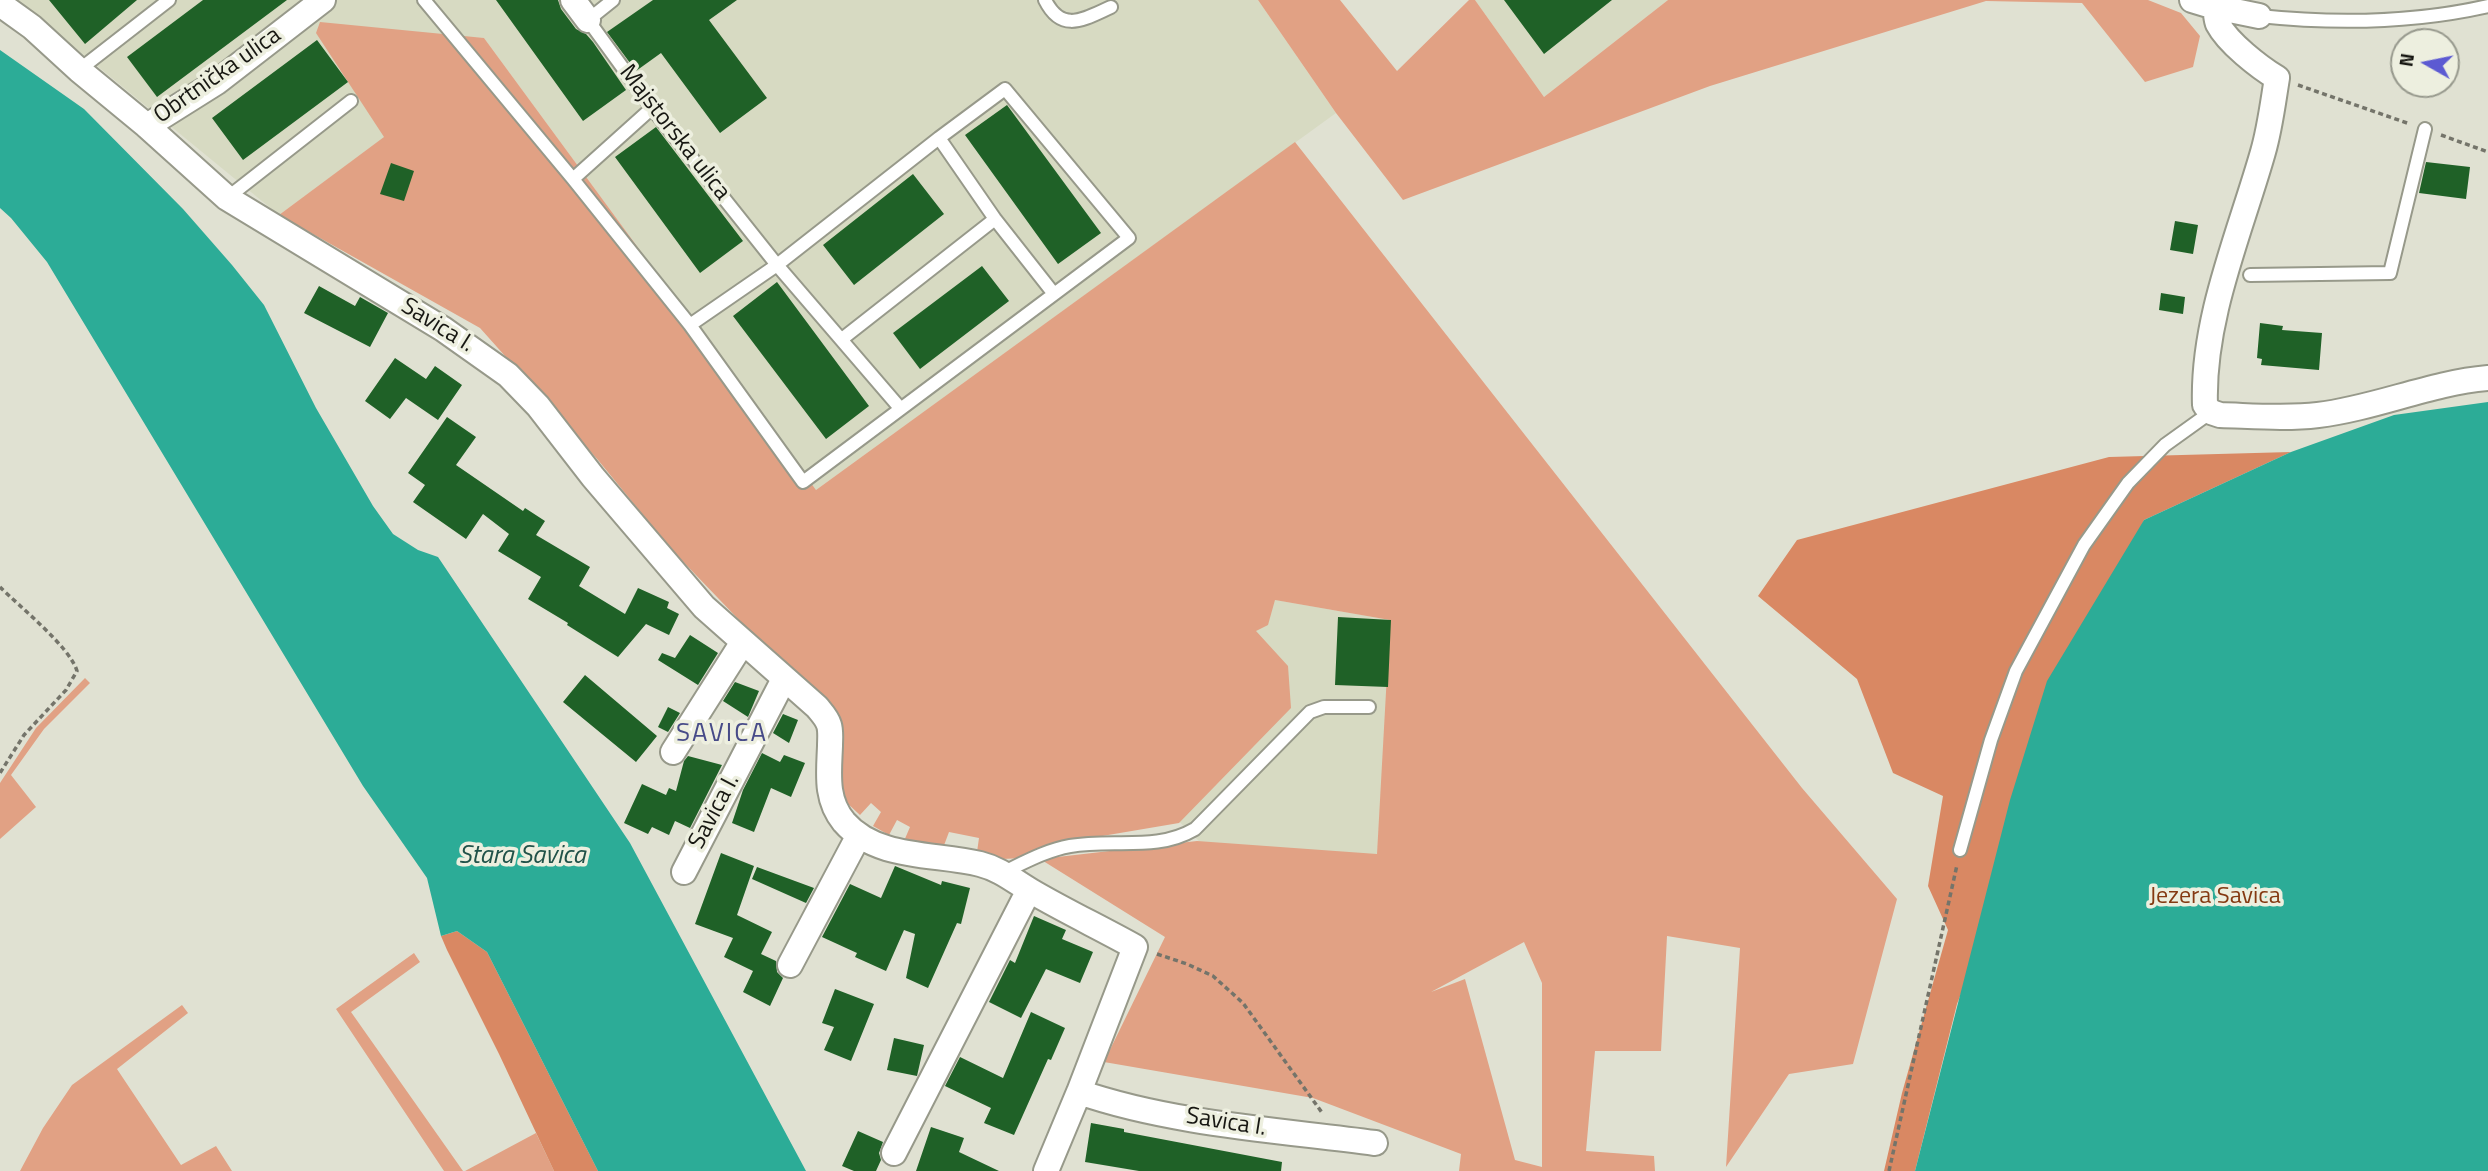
<!DOCTYPE html>
<html>
<head>
<meta charset="utf-8">
<style>
	body { margin:0 }
	#map { position:relative; width:2488px; height:1171px; overflow:hidden; background:#e0e1d2; font-family:"Titillium Web",sans-serif }
	canvas { display:block }
	.north { position:absolute; left:2390px; top:28px; width:70px; height:70px; box-sizing:border-box; background:#edefdf; border:2px solid #97998d; border-radius:50%; rotate:279deg; font-size:19px; font-weight:700; line-height:28px; text-align:center; color:#171712 }
	.north::after { content:''; display:block; margin:auto; width:24px; height:32px; background:#5c5ad2; clip-path:polygon(50% 0,100% 100%,50% 72%,0 100%) }
</style>
</head>
<body>
<div id="map">
<canvas width="2488" height="1171"></canvas>
<div class="north">N</div>
</div>
<script>
const c = document.querySelector('canvas').getContext('2d');
c.lineJoin = 'round';
function paint(path, color) { c.fillStyle = color; c.fill(path, 'evenodd'); }
function stroke(path, color, width, dash) { c.strokeStyle = color; c.lineWidth = width; c.lineCap = dash ? 'butt' : 'round'; c.setLineDash(dash || []); c.stroke(path); }
function drawText(font, color, halo, rows, align = 'center') {
  c.font = font + ' "Titillium Web",sans-serif'; c.lineWidth = 7; c.setLineDash([]); c.textBaseline = 'middle'; c.strokeStyle = halo; c.fillStyle = color; for (const [text, x, y, turn = 0] of rows) {
    c.save(); c.translate(x, y); c.rotate((+turn || 0) * Math.PI / 180); c.textAlign = isNaN(turn) ? turn : align; if (halo) c.strokeText(text, 0, 0); c.fillText(text, 0, 0); c.restore();
  }
}
const built = new Path2D(`
	M 10,0 L 1258,0 L 1336,113 L 816,490 L 484,38 L 317,33 L 385,137 L 279,215 L 24,6 Z
	M 1475,0 L 1668,0 L 1544,97 Z
	M 1241,594 L 1391,620 L 1377,864 L 1218,860 L 1129,772 Z`);
const green = new Path2D(`
	M 1258,0 L 1340,0 L 1397,71 L 1469,0 L 1475,0 L 1544,97 L 1668,0 L 2148,0 L 2181,13 L 2200,36 L 2193,67 L 2145,82 L 2082,3 L 1986,1 L 1710,86 L 1403,200 L 1336,113 Z
	M 320,22 L 484,38 L 816,490 L 1295,142 L 1802,788 L 1897,899 L 1853,1064 L 1789,1074 L 1726,1167 L 1740,948 L 1667,936 L 1661,1051 L 1595,1051 L 1586,1151 L 1654,1156 L 1655,1171 L 1459,1171 L 1461,1154 L 1313,1098 L 1104,1062 L 1165,937 L 1040,859 L 1197,841 L 1377,854 L 1390,620 L 1275,600 L 1268,625 L 1256,631 L 1288,666 L 1291,708 L 1179,823 L 1049,845 L 1024,858 L 1002,859 L 977,852 L 979,838 L 949,832 L 943,848 L 904,841 L 910,827 L 897,820 L 889,835 L 873,826 L 881,812 L 871,803 L 860,815 L 847,803 L 839,779 L 832,707 L 741,622 L 670,548 L 598,460 L 480,328 L 279,215 L 384,137 L 316,33 ZM 1524,942 L 1542,983 L 1542,1167 L 1515,1160 L 1465,979 L 1431,992 Z
	M 85,678 L 90,683 L 44,729 L 11,775 L 36,807 L 0,839 L 0,783 L 36,728 Z
	M 414,953 L 420,962 L 351,1012 L 463,1171 L 444,1171 L 336,1009 Z
	M 182,1005 L 188,1013 L 117,1069 L 181,1165 L 216,1146 L 232,1171 L 20,1171 L 43,1128 L 72,1085 Z
	M 536,1133 L 554,1171 L 465,1171 Z`);
const forest = new Path2D(`
	M 2291,452 L 2144,520 L 1957,1004 L 1915,1171 L 1884,1171 L 1902,1093 L 1948,930 L 1928,886 L 1943,796 L 1893,773 L 1857,679 L 1758,596 L 1797,540 L 2109,457 Z
	M 457,931 L 487,952 L 598,1171 L 554,1171 L 499,1054 L 447,950 L 441,936 Z`);
const water = new Path2D(`
	M 0,50 L 84,109 L 183,209 L 232,265 L 264,305 L 316,408 L 373,506 L 393,534 L 418,550 L 438,557 L 630,843 L 806,1171 L 598,1171 L 487,952 L 457,931 L 441,936 L 427,878 L 363,786 L 47,262 L 11,218 L 0,208 Z
	M 2488,402 L 2488,1171 L 1915,1171 L 2010,800 L 2047,681 L 2144,520 L 2291,452 L 2394,415 Z`);
const building = new Path2D(`
	M 49,0 L 137,0 L 85,44 Z
	M 203,0 L 287,0 L 157,97 L 127,57 Z
	M 496,0 L 558,0 L 561,9 L 576,29 L 586,34 L 593,42 L 626,90 L 583,121 Z
	M 653,0 L 737,0 L 709,20 L 767,98 L 720,133 L 661,53 L 636,71 L 607,32 Z
	M 1504,0 L 1612,0 L 1544,54 Z
	M 317,40 L 348,82 L 243,160 L 212,118 Z
	M 1007,105 L 1101,233 L 1058,264 L 965,135 Z
	M 656,127 L 743,241 L 700,273 L 615,157 Z
	M 2426,162 L 2470,167 L 2466,199 L 2419,193 Z
	M 391,163 L 414,171 L 404,201 L 380,194 Z
	M 913,174 L 944,214 L 854,285 L 823,245 Z
	M 2175,221 L 2198,225 L 2193,254 L 2170,250 Z
	M 982,266 L 1009,301 L 920,369 L 893,333 Z
	M 777,282 L 869,406 L 826,439 L 733,316 Z
	M 319,286 L 355,306 L 360,297 L 388,313 L 370,347 L 304,313 Z
	M 2161,293 L 2185,297 L 2183,314 L 2159,310 Z
	M 2260,323 L 2283,326 L 2282,330 L 2322,333 L 2319,370 L 2261,365 L 2262,359 L 2257,358 Z
	M 395,358 L 426,379 L 435,366 L 462,385 L 438,420 L 406,398 L 390,419 L 365,401 Z
	M 447,417 L 476,437 L 456,465 L 523,511 L 525,508 L 545,521 L 536,535 L 590,567 L 579,586 L 625,614 L 638,588 L 669,602 L 667,608 L 679,614 L 669,635 L 646,624 L 618,657 L 567,625 L 568,623 L 528,599 L 541,577 L 498,551 L 509,534 L 483,514 L 466,539 L 413,502 L 425,485 L 408,473 Z
	M 1338,617 L 1391,620 L 1388,687 L 1335,685 Z
	M 690,635 L 718,653 L 698,685 L 658,660 L 662,653 L 675,658 Z
	M 585,675 L 657,736 L 636,762 L 563,702 Z
	M 735,682 L 759,691 L 748,717 L 723,701 Z
	M 668,707 L 680,713 L 668,732 L 658,727 Z
	M 783,714 L 798,720 L 789,743 L 773,733 Z
	M 762,753 L 780,762 L 784,755 L 805,763 L 791,797 L 771,788 L 754,832 L 732,823 L 743,790 Z
	M 688,756 L 722,765 L 690,828 L 675,821 L 669,835 L 652,827 L 648,834 L 624,823 L 642,784 L 666,795 L 669,788 L 676,791 L 684,761 Z
	M 721,853 L 754,866 L 737,915 L 772,932 L 761,954 L 776,961 L 777,972 L 783,978 L 770,1006 L 743,992 L 753,971 L 724,957 L 733,938 L 695,924 Z
	M 895,866 L 941,885 L 942,881 L 970,888 L 961,924 L 957,923 L 928,988 L 906,978 L 915,934 L 904,930 L 886,971 L 855,957 L 857,953 L 822,937 L 850,884 L 881,898 Z
	M 757,867 L 814,888 L 806,903 L 752,879 Z
	M 1034,916 L 1066,930 L 1062,939 L 1093,952 L 1080,983 L 1046,969 L 1021,1018 L 989,1002 L 1010,960 L 1015,963 Z
	M 835,989 L 874,1004 L 851,1061 L 824,1050 L 834,1027 L 822,1023 Z
	M 1031,1012 L 1065,1028 L 1051,1060 L 1048,1059 L 1014,1135 L 984,1123 L 991,1108 L 945,1086 L 960,1057 L 1003,1078 Z
	M 894,1038 L 924,1045 L 917,1076 L 887,1070 Z
	M 1091,1123 L 1124,1129 L 1124,1132 L 1282,1162 L 1281,1171 L 1139,1171 L 1085,1162 Z
	M 931,1127 L 964,1138 L 959,1152 L 999,1171 L 916,1171 Z
	M 858,1131 L 883,1142 L 879,1153 L 881,1160 L 876,1171 L 854,1171 L 842,1166 Z`);
const path = new Path2D(`
	M 2298,85 L 2410,124
	M 2441,135 L 2488,152
	M 0,587 C 19,606 70,647 77,671 L 66,690 L 24,735 L 0,773
	M 1157,954 L 1187,964 L 1213,976 L 1243,1003 L 1323,1114
	M 1889,1171 L 1957,865`);
const lane = new Path2D(`
	M 424,0 L 573,179 L 690,325 L 803,482 L 1129,238 L 1005,89 L 939,138 L 777,265 L 690,325
	M 613,0 L 588,20 L 652,108 L 777,265 L 900,408
	M 1045,0 C 1062,34 1084,19 1111,7
	M 2259,16 C 2335,24 2413,23 2488,6
	M 79,70 L 169,0
	M 939,138 L 995,219 L 1054,294
	M 573,179 L 652,108
	M 227,198 L 351,101
	M 2250,275 L 2390,273 L 2425,129
	M 842,339 L 995,219
	M 1960,850 L 1991,740 L 2016,671 L 2084,545 L 2128,483 L 2165,445 L 2211,412
	M 1004,872 C 1025,862 1047,850 1070,846 C 1113,838 1156,852 1195,829 L 1310,712 L 1324,707 L 1369,707`);
const street = new Path2D(`
	M 573,0 L 588,20
	M 2192,0 L 2215,7 L 2259,16
	M 0,4 L 32,27 L 79,70 L 147,126 L 227,198 L 443,329 L 508,375 L 538,406 L 593,477 L 704,607 L 817,707 C 821,712 827,718 829,725 C 831,731 830,739 830,746 C 829,773 825,799 844,822 C 877,860 936,853 980,864 C 1000,869 1014,881 1031,891 C 1065,911 1101,928 1135,947 L 1079,1092 L 1046,1171
	M 2215,7 C 2216,12 2216,20 2218,24 C 2228,43 2259,67 2277,78 C 2273,102 2270,128 2263,152 C 2240,233 2202,319 2205,405 L 2211,412 L 2220,415 C 2253,416 2286,419 2318,415 C 2376,408 2430,383 2488,378
	M 147,126 L 217,82 L 323,0
	M 673,752 L 743,642
	M 684,872 L 784,679
	M 790,965 L 859,835
	M 1079,1092 C 1172,1124 1278,1130 1375,1143
	M 894,1153 L 1029,890`);
const streetNames = [
	["Obrtnička ulica",218,76,-35],
	["Majstorska ulica",674,133,52],
	["Savica I.",437,326,32],
	["Savica I.",715,812,-62],
	["Savica I.",1226,1123,9]
];
const parkNames = [
	["Jezera Savica",2215,897]
];
const neighbourhoodNames = [
	["SAVICA",722,735]
];
const waterNames = [
	["Stara Savica",522,857]
];
paint(built, '#d7dac2');
paint(green, '#e1a184');
paint(forest, '#d98863');
paint(water, '#2cac97');
paint(building, '#1f6127');
stroke(lane, '#97998a', 16);
stroke(street, '#97998a', 28);
stroke(path, '#74746a', 3.5, [5, 3.5]);
stroke(lane, '#fff', 12);
stroke(street, '#fff', 24);
drawText('24px', '#171712', '#edefdf', streetNames);
drawText('24px', '#843a12', '#edefdf', parkNames);
c.letterSpacing = '2px';
drawText('26px', '#474b88', '#edefdf', neighbourhoodNames);
c.letterSpacing = '0px';
drawText('italic 26px', '#205249', '#edefdf', waterNames);
</script>
</body>
</html>
